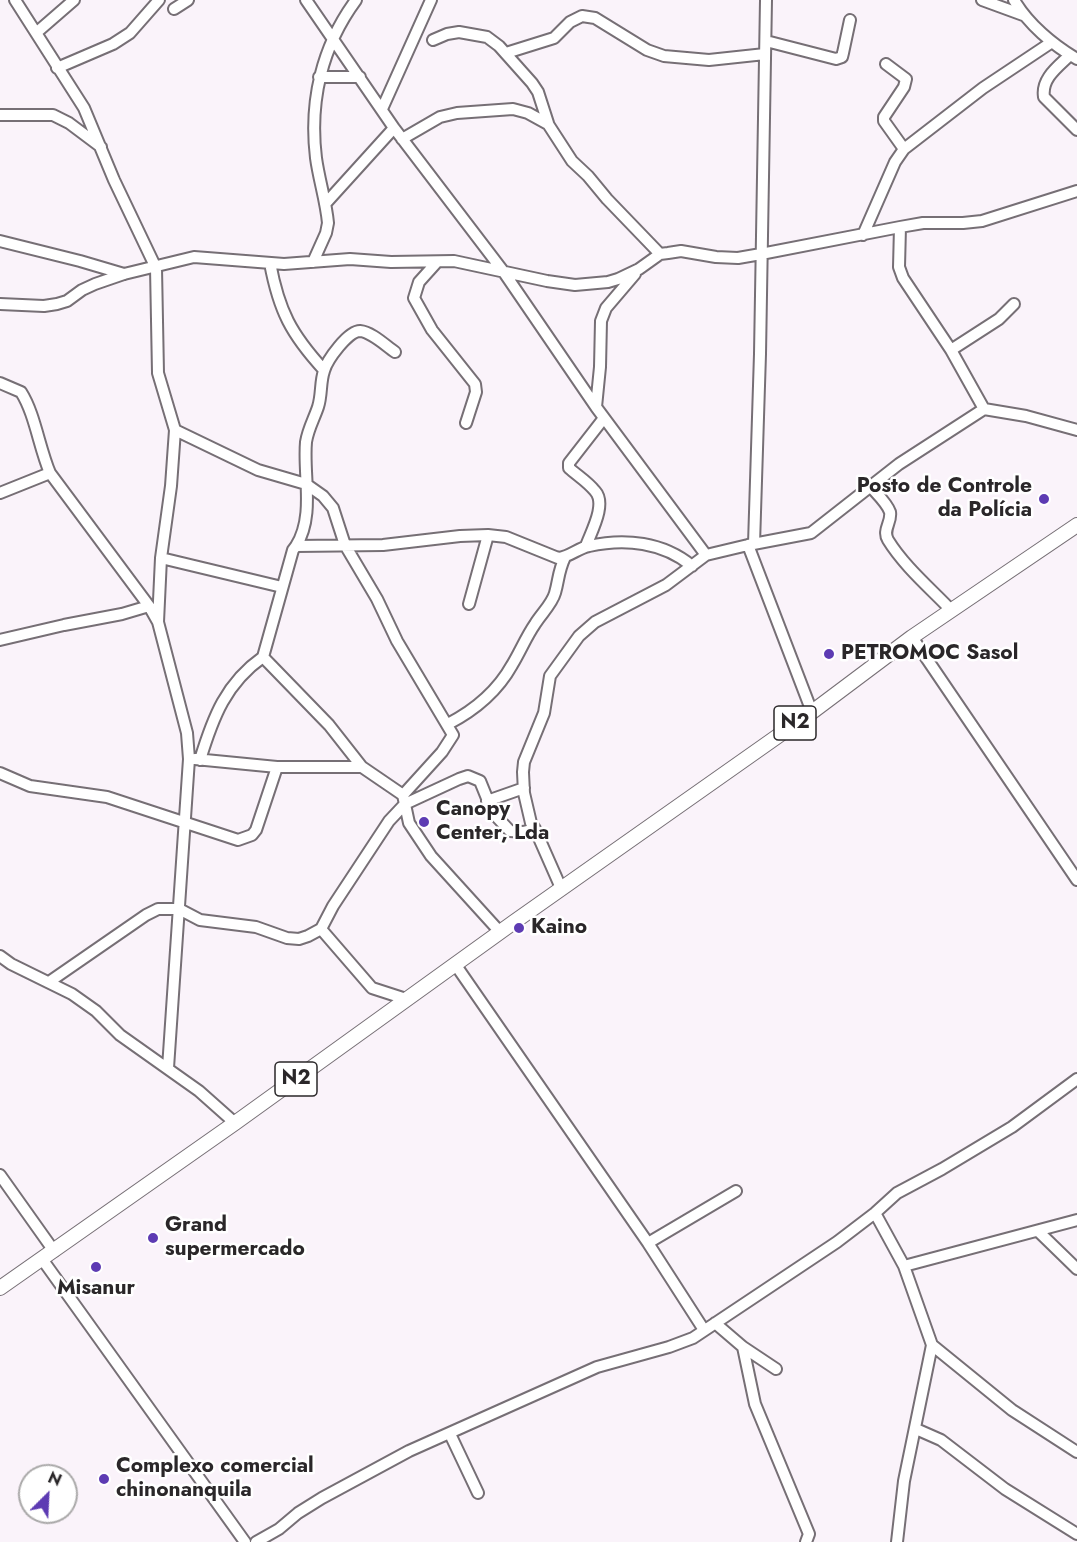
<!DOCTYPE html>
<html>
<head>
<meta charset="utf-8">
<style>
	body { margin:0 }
	#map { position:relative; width:1077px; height:1542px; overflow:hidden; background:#faf3fa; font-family:Jost,sans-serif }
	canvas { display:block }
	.north { position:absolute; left:18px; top:1464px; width:60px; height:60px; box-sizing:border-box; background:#fff; border:2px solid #aaa9a9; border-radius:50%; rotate:24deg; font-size:16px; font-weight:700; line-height:24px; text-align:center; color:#2a2729 }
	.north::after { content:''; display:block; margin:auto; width:21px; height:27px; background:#5d3bb3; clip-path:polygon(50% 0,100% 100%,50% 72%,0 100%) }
</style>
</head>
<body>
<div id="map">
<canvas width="1077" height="1542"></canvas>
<div class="north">N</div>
</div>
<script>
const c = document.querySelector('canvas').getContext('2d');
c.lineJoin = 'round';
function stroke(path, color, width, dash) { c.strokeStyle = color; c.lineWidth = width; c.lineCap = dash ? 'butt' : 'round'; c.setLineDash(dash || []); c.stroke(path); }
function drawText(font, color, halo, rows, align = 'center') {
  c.font = font + ' Jost,sans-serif'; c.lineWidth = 5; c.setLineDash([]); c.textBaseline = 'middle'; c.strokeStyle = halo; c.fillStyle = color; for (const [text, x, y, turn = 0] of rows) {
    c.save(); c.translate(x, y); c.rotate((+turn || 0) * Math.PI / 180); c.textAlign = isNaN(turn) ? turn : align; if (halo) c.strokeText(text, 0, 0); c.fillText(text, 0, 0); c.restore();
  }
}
const minor = new Path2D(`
	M 15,0 L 84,108 L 114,180 L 156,268 L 158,373 L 175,430 L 171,486 L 161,558 L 158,622 L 187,733 L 189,759 L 168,1068
	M 306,0 L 394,128 L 503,271 L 596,407
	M 982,0 L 1023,15
	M 1014,0 C 1028,24 1053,45 1077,59
	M 174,9 L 188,0
	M 36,33 L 74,0
	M 433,40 L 447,34 L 459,32 L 487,37 L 499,46 L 532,83 L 538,92 L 548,123
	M 766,41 L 836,59 L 842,57 L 843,53 L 850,20
	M 506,53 L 554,38 L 570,22 L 582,16 L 595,18 L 647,50 L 664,56 L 709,60 L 765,54
	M 1070,55 C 1059,66 1041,78 1044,97 L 1077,130
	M 886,64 L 906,79 L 904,87 L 884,117 L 884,121 L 904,149
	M 57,68 L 113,44 L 130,33 L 159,0
	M 319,77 L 360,77
	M 382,109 L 431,0
	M 0,115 L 53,115 L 69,123 L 101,147
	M 402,139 L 440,117 L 457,113 L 513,109 L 528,113 L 548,124 L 572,161 L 588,176 L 607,199 L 660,254
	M 326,203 L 394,128
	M 900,227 L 899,267 L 903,278 L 951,350 L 984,409
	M 863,235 L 895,162 L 904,149 L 983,88 L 1052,42
	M 0,241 L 80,261 L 124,274
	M 313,262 L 326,233 L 328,223 C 326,201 319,180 316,158 C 309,101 322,46 356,0
	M 437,262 L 419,282 L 414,298 L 432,330 L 475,384 L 476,392 L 466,423
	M 270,263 C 279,311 291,334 324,370
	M 635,274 L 606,308 L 601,321 L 600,367 L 596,407 L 706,555
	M 0,304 L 44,306 L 57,304 L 67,301 L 82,290 L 95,284 L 124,274 L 194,257 L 284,264 L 350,259 L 391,262 L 454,261 L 547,281 L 575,285 L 608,282 L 618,279 L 639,269 L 660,254 L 668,253 L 681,251 L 716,257 L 738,258 L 761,254 L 900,227 L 923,223 L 963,223 L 982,221 L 1077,191
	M 951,350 L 999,319 L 1014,304
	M 0,383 L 21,392 C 35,414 39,447 50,473 L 149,606 L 158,622
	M 175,430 L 258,470 L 306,484 L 323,496 L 333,508 L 345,545 L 377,599 L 397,641 L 453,735 L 442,752 L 403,795 L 409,823 L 431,856 L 500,932
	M 870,486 C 876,493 887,503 890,512 C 892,522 882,530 888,540 C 904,566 930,588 951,610
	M 0,493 L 50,473
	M 754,544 L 760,354 L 766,0
	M 748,545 L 812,712
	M 296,546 C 315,516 303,475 306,442 C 308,429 314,419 318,407 C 322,395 320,382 324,371 C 327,360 348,331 360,331 C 372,332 386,346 395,352
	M 586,546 C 591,532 607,504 595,491 C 588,482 578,476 569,468 L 569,463 L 604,418
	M 161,558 L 282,587
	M 469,604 L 488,535
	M 912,637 L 1077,880
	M 0,640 L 64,625 L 122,614 L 149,606
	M 263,657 L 329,725 L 362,767 L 403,795
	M 448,724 C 475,710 497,692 512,665 C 520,652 526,637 535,624 C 541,614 552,604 555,593 C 559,579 558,572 565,557
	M 195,759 L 277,767 L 362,767
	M 200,760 C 213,717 226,683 263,657 L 293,550 L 296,546 L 383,545 L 460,536 L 488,535 L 506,537 L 558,558 C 570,557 578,548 589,546 C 625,538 663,542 692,566
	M 0,773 L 30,786 L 107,797 L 238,840 L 252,835 L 256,830 L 277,767
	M 487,801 L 524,788
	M 561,888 L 535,829 L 531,823 L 524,793 L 523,772 L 524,762 L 544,713 L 550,676 L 579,636 L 595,622 L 666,585 L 706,555 L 748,545 L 811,533 L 899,464 L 984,409 L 1026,416 L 1077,430
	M 321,929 L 372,988 L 406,999
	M 0,956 L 11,964 L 72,994 L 96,1011 L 120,1035 L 199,1091 L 235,1123
	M 455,964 L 648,1243 L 704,1330
	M 49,982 L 146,915 L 158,909 L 179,909 L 200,920 L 256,927 L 287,938 L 299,939 L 308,936 L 321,929 L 333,906 L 389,821 L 405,804 L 459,779 L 468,776 L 480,781 L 493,813 L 510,831 L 523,832 L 535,829
	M 0,1175 L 54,1251
	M 875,1213 L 904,1266 L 932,1345 L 1012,1410 L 1077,1452
	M 1038,1231 L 1077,1269
	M 648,1243 L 736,1191
	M 42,1259 L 245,1542
	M 904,1266 L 1077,1220
	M 715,1323 L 743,1347 L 776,1369
	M 743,1347 L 755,1404 L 809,1534 L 806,1542
	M 916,1429 L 941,1440 L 1005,1489 L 1077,1534
	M 450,1434 L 478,1493
	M 256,1542 L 279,1529 L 298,1513 L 322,1498 L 409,1451 L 597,1367 L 669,1347 L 693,1338 L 837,1242 L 875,1213 L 897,1193 L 942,1169 L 1012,1127 L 1077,1079
	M 897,1542 L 904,1481 L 932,1345`);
const major = new Path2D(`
	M 0,1288 L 235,1123 L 514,922 L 812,712 L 912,637 L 1077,525`);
const markers = [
	[1044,499,6,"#5d3bb3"],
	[829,654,6,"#5d3bb3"],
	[424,822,6,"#5d3bb3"],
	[519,928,6,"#5d3bb3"],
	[153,1238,6,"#5d3bb3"],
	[96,1267,6,"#5d3bb3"],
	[104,1479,6,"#5d3bb3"]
];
const shields = [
	[795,723,42],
	[296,1079,42]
];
const shieldNames = [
	["N2",795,723],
	["N2",296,1079]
];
const poiNames = [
	["Posto de Controle",1032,487,"right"],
	["da Polícia",1032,511,"right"],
	["PETROMOC Sasol",841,654],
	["Canopy",436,810],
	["Center, Lda",436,834],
	["Kaino",531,928],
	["Grand",165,1226],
	["supermercado",165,1250],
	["Misanur",96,1289,"center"],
	["Complexo comercial",116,1467],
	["chinonanquila",116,1491]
];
stroke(minor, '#766f75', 14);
stroke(major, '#766f75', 16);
stroke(minor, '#fff', 10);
stroke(major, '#fff', 14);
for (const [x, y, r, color] of markers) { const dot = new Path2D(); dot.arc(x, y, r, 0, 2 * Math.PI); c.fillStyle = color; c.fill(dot); stroke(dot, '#fff', 2); }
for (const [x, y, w] of shields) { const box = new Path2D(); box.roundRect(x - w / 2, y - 17, w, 34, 4.5); c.fillStyle = '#fff'; c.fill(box); stroke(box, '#2a2729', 1.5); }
drawText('bold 20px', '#2a2729', null, shieldNames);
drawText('bold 21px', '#2a2729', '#fff', poiNames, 'left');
</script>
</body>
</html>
